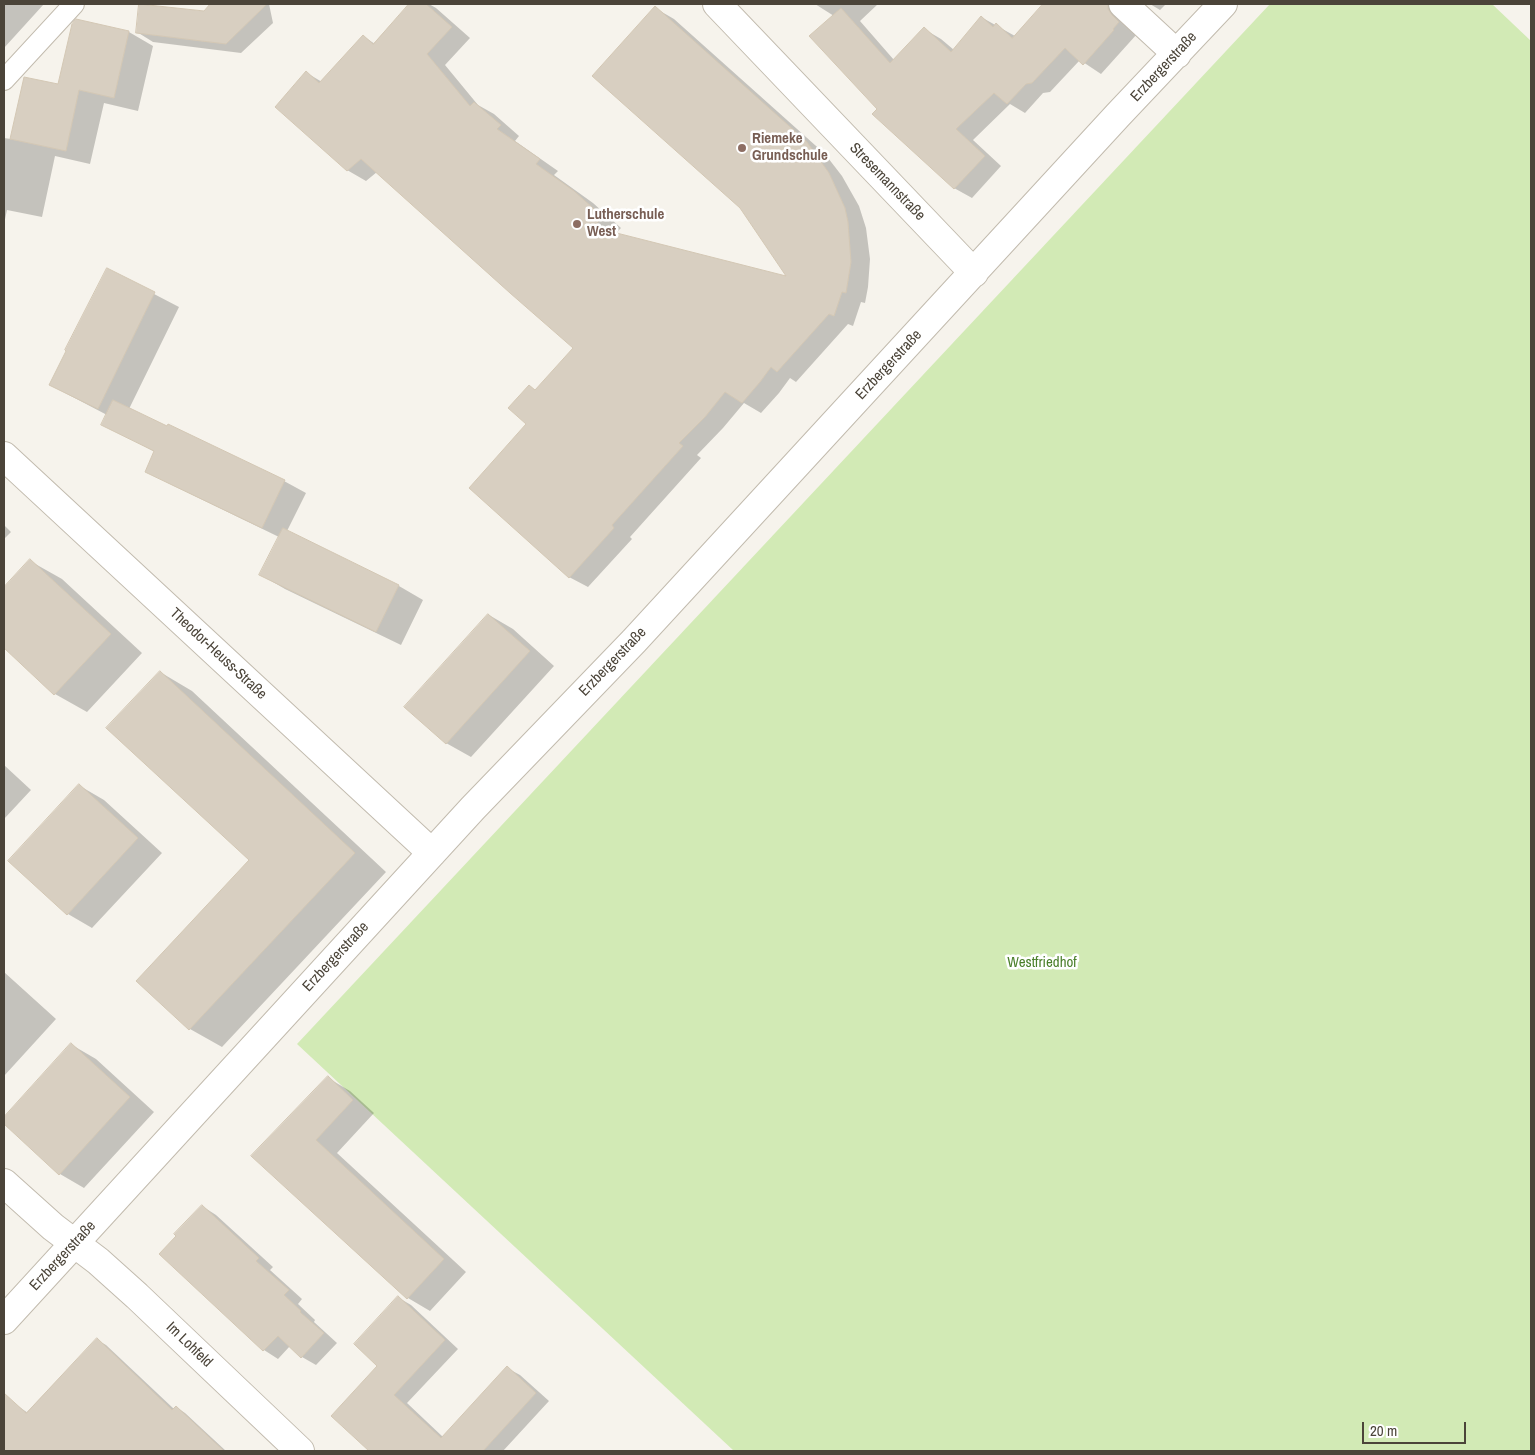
<!DOCTYPE html>
<html>
<head>
<meta charset="utf-8">
<style>
	body { margin:0 }
	#map { position:relative; width:1535px; height:1455px; overflow:hidden; background:#f6f3ec; font-family:"Archivo Narrow",sans-serif }
	canvas { display:block }
	.frame { position:absolute; inset:0; border:5px solid #4b4439; pointer-events:none }
	.scale { position:absolute; left:1362px; top:1422px; width:104px; height:22px; box-sizing:border-box; border:2px solid #4b4439; border-top:0; padding-left:6px; font-size:15px; line-height:18px; white-space:nowrap; color:#4b4439; -webkit-text-stroke:4px #fff; paint-order:stroke }
</style>
</head>
<body>
<div id="map">
<canvas width="1535" height="1455"></canvas>
<div class="frame"></div>
<div class="scale">20 m</div>
</div>
<script>
const c = document.querySelector('canvas').getContext('2d');
c.lineJoin = 'round';
function paint(path, color) { c.fillStyle = color; c.fill(path, 'evenodd'); }
function stroke(path, color, width, dash) { c.strokeStyle = color; c.lineWidth = width; c.lineCap = dash ? 'butt' : 'round'; c.setLineDash(dash || []); c.stroke(path); }
function drawText(font, color, halo, rows, align = 'center') {
  c.font = font + ' "Archivo Narrow",sans-serif'; c.lineWidth = 5; c.setLineDash([]); c.textBaseline = 'middle'; c.strokeStyle = halo; c.fillStyle = color; for (const [text, x, y, turn = 0] of rows) {
    c.save(); c.translate(x, y); c.rotate((+turn || 0) * Math.PI / 180); c.textAlign = isNaN(turn) ? turn : align; if (halo) c.strokeText(text, 0, 0); c.fillText(text, 0, 0); c.restore();
  }
}
const green = new Path2D(`
	M 1270,4 L 1492,4 L 1531,41 L 1531,1451 L 734,1451 L 297,1044 Z`);
const shadow = new Path2D(`
	M 4,4 L 44,4 L 4,48 Z
	M 216,4 L 269,4 L 273,23 L 241,53 L 153,42 L 137,32 L 219,14 Z
	M 411,4 L 429,4 L 436,8 L 470,38 L 445,65 L 478,105 L 494,114 L 519,136 L 515,141 L 558,171 L 554,175 L 593,203 L 621,228 L 615,234 L 789,278 L 655,8 L 674,19 L 825,154 L 842,176 L 859,206 L 866,228 L 870,259 L 868,287 L 865,303 L 861,302 L 853,326 L 848,324 L 796,382 L 790,378 L 779,393 L 761,413 L 744,403 L 723,428 L 697,455 L 701,458 L 630,537 L 632,539 L 588,587 L 569,577 L 528,424 L 529,387 L 536,391 L 575,348 L 377,172 L 366,181 L 347,170 L 307,73 L 322,82 L 363,36 L 375,44 Z
	M 815,4 L 878,4 L 860,21 L 894,60 L 924,29 L 941,39 L 954,50 L 981,17 L 1015,36 L 1045,4 L 1128,4 L 1137,34 L 1101,74 L 1080,60 L 1050,92 L 1043,93 L 1025,113 L 1010,104 L 973,140 L 1001,166 L 972,198 L 954,188 L 879,109 L 834,16 Z
	M 1150,4 L 1166,4 L 1160,10 Z
	M 77,20 L 129,32 L 153,46 L 138,111 L 104,103 L 90,164 L 55,156 L 42,217 L 7,210 L 4,224 L 4,138 L 11,139 L 24,78 L 59,86 Z
	M 108,270 L 179,307 L 129,409 L 284,481 L 306,493 L 287,531 L 399,586 L 423,600 L 401,645 L 285,589 L 261,575 L 279,537 L 168,483 L 147,471 L 155,452 L 103,424 L 107,415 L 50,385 Z
	M 4,525 L 11,532 L 4,539 Z
	M 30,561 L 62,579 L 142,653 L 87,712 L 55,694 L 4,646 L 4,589 Z
	M 489,615 L 513,629 L 554,666 L 471,757 L 446,743 Z
	M 160,672 L 192,691 L 386,872 L 222,1047 L 190,1029 L 250,860 Z
	M 4,765 L 31,790 L 4,819 Z
	M 80,786 L 104,800 L 162,853 L 92,928 L 68,914 L 10,861 Z
	M 4,972 L 56,1019 L 4,1076 Z
	M 72,1045 L 96,1059 L 154,1112 L 84,1188 L 60,1174 L 4,1122 L 4,1119 Z
	M 328,1078 L 350,1091 L 374,1113 L 337,1153 L 466,1272 L 430,1311 L 408,1298 L 253,1156 Z
	M 202,1206 L 216,1215 L 273,1267 L 270,1270 L 302,1299 L 298,1304 L 315,1320 L 314,1322 L 337,1343 L 316,1365 L 302,1357 L 290,1346 L 278,1359 L 264,1350 L 161,1254 Z
	M 399,1298 L 411,1305 L 458,1349 L 407,1403 L 443,1437 L 507,1368 L 520,1375 L 549,1401 L 503,1451 L 409,1451 L 405,1447 L 401,1451 L 371,1451 L 333,1416 L 379,1366 Z
	M 97,1340 L 106,1345 L 174,1409 L 176,1407 L 185,1413 L 226,1451 L 107,1451 L 90,1434 L 74,1451 L 4,1451 L 4,1417 L 15,1404 L 28,1413 Z`);
const building = new Path2D(`
	M 139,4 L 204,11 L 210,4 L 267,4 L 226,44 L 136,33 Z
	M 409,4 L 426,4 L 452,27 L 427,54 L 470,106 L 474,102 L 501,125 L 497,129 L 540,159 L 536,164 L 574,191 L 603,217 L 593,227 L 786,276 L 740,208 L 592,76 L 655,6 L 807,142 L 829,173 L 845,208 L 848,222 L 851,262 L 846,293 L 842,292 L 834,316 L 829,314 L 777,372 L 771,367 L 760,382 L 742,403 L 725,392 L 705,417 L 679,443 L 683,446 L 612,525 L 614,528 L 569,578 L 469,488 L 526,424 L 508,408 L 529,385 L 535,390 L 573,348 L 510,293 L 361,159 L 347,171 L 275,107 L 306,71 L 319,83 L 363,35 L 373,44 Z
	M 1043,4 L 1108,4 L 1108,9 L 1112,15 L 1119,22 L 1113,29 L 1114,30 L 1083,65 L 1065,48 L 1032,83 L 1026,84 L 1007,104 L 994,93 L 956,129 L 985,156 L 954,189 L 872,114 L 877,109 L 809,36 L 841,8 L 890,63 L 924,27 L 951,52 L 981,16 L 993,27 L 996,23 L 1012,38 Z
	M 76,19 L 129,31 L 114,98 L 79,90 L 66,151 L 10,139 L 24,77 L 58,84 L 72,24 Z
	M 107,268 L 155,292 L 98,409 L 49,385 L 66,351 L 65,350 Z
	M 113,400 L 167,426 L 168,424 L 285,480 L 262,528 L 145,472 L 154,451 L 101,425 Z
	M 283,528 L 399,585 L 376,632 L 259,575 Z
	M 30,559 L 111,634 L 54,695 L 4,648 L 4,587 Z
	M 488,614 L 530,651 L 446,744 L 404,707 Z
	M 160,671 L 355,853 L 189,1030 L 136,981 L 249,860 L 106,728 Z
	M 79,784 L 138,838 L 67,915 L 8,861 Z
	M 71,1043 L 130,1097 L 59,1175 L 4,1124 L 4,1117 Z
	M 328,1076 L 353,1100 L 316,1140 L 444,1259 L 407,1299 L 251,1156 Z
	M 202,1205 L 259,1258 L 256,1261 L 289,1290 L 284,1295 L 301,1311 L 300,1312 L 324,1333 L 301,1358 L 278,1336 L 263,1351 L 159,1254 L 176,1236 L 174,1234 Z
	M 398,1296 L 445,1340 L 394,1395 L 441,1438 L 507,1366 L 536,1393 L 483,1451 L 369,1451 L 331,1416 L 377,1366 L 354,1344 Z
	M 97,1338 L 172,1410 L 176,1406 L 224,1451 L 4,1451 L 4,1393 L 26,1413 Z`);
const service = new Path2D(`
	M 4,80 L 74,4`);
const minor = new Path2D(`
	M 717,4 L 974,273
	M 1123,4 L 1177,54
	M 4,456 L 432,853
	M 4,1183 L 53,1227 L 98,1261 L 137,1296 L 300,1451
	M 4,1320 L 473,808 L 634,641 L 1118,115 L 1223,4`);
const markers = [
	[742,148,5,"#8d6e63"],
	[577,224,5,"#8d6e63"]
];
const streetNames = [
	["Erzbergerstraße",1164,67,-47],
	["Stresemannstraße",887,182,46],
	["Erzbergerstraße",889,365,-47],
	["Theodor-Heuss-Straße",218,654,43],
	["Erzbergerstraße",613,662,-46],
	["Erzbergerstraße",336,957,-47],
	["Erzbergerstraße",63,1256,-47],
	["Im Lohfeld",189,1345,44]
];
const educationNames = [
	["Riemeke",752,139],
	["Grundschule",752,156],
	["Lutherschule",587,215],
	["West",587,232]
];
const parkNames = [
	["Westfriedhof",1042,963]
];
paint(green, '#d2eab5');
paint(shadow, '#0003');
paint(building, '#d8cfc1');
stroke(building, '#d3c7b4', 1);
stroke(service, '#c2bbae', 22);
stroke(minor, '#c2bbae', 30);
stroke(service, '#fff', 20);
stroke(minor, '#fff', 28);
for (const [x, y, r, color] of markers) { const dot = new Path2D(); dot.arc(x, y, r, 0, 2 * Math.PI); c.fillStyle = color; c.fill(dot); stroke(dot, '#fff', 2); }
drawText('15px', '#4b4439', '#fff', streetNames);
drawText('bold 15px', '#785e54', '#fff', educationNames, 'left');
drawText('15px', '#4a7f2a', '#fff', parkNames);
</script>
</body>
</html>
